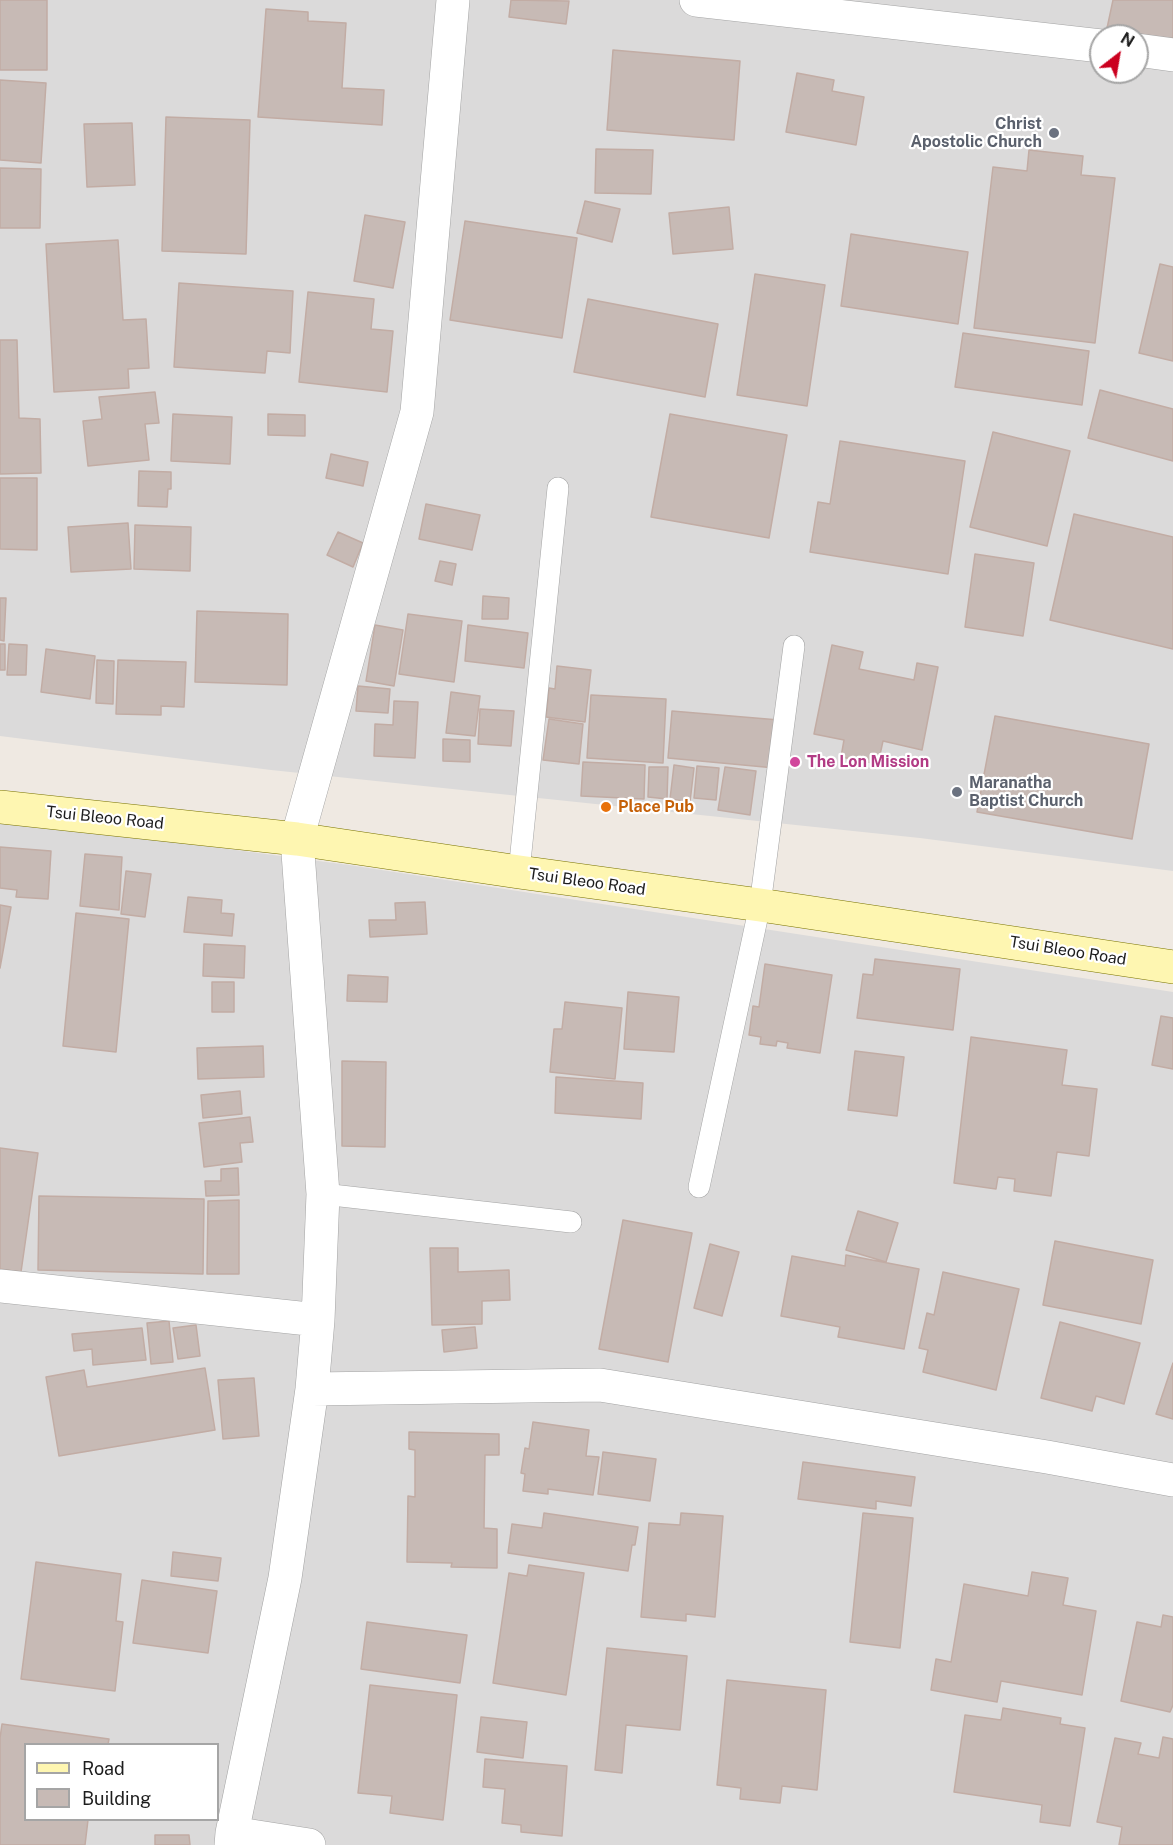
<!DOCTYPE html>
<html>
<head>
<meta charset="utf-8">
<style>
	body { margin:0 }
	#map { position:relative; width:1173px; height:1845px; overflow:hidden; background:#efe9e2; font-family:"Public Sans",sans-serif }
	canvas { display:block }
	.legend { position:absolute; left:24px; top:1743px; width:195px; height:78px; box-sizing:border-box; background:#fff; border:2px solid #a5a5a5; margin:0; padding:8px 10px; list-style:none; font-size:18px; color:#1d1d1d }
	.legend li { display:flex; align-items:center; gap:12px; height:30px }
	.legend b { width:30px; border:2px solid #a5a5a5 }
	.north { position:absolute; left:1089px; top:24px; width:60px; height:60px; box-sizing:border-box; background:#fff; border:2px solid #a5a5a5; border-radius:50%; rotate:31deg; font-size:16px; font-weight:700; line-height:24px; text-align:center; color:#1d1d1d }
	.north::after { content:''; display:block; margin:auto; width:21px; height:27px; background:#cb001f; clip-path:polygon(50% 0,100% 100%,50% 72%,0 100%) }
</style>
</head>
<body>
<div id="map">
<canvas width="1173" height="1845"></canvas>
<ul class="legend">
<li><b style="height:8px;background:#fef6b1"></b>Road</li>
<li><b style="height:16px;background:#c7bab5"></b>Building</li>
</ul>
<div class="north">N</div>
</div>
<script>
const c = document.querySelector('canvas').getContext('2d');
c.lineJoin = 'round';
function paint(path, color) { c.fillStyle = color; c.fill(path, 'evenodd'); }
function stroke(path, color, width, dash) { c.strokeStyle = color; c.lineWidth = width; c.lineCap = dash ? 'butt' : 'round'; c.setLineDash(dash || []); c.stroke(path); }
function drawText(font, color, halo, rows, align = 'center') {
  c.font = font + ' "Public Sans",sans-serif'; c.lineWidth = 4.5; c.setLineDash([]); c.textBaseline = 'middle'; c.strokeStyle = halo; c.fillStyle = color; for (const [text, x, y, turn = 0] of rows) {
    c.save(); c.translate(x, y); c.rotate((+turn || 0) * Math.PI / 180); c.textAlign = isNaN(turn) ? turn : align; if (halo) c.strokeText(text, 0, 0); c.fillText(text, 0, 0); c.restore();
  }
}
const residential = new Path2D(`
	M 0,0 L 1173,0 L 1173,871 L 920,838 L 271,770 L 0,736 ZM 1101,36 L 1137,36 L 1137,72 L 1101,72 Z
	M 0,819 L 349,865 L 1173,992 L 1173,1845 L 0,1845 ZM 26,1744 L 218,1744 L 218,1820 L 26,1820 Z`);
const building = new Path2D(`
	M 0,0 L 47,0 L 47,70 L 0,70 Z
	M 511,0 L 569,1 L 566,24 L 509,17 Z
	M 1113,0 L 1173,0 L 1173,48 L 1137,36 L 1120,36 L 1106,33 Z
	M 266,9 L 308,12 L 308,21 L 346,23 L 342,88 L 384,90 L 382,125 L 258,117 Z
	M 613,50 L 740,61 L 734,140 L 607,130 Z
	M 797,73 L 834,80 L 832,91 L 864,97 L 856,145 L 786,132 Z
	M 0,80 L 46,83 L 41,163 L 0,160 Z
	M 166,117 L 250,120 L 246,254 L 162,251 Z
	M 132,123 L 135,185 L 87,187 L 84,124 Z
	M 596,149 L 653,150 L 651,194 L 595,193 Z
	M 1029,150 L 1083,156 L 1081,175 L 1115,178 L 1095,343 L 974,328 L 993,167 L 1027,171 Z
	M 0,168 L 41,169 L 40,228 L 0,228 Z
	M 585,201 L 620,209 L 612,242 L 577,233 Z
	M 729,207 L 733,249 L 673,254 L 669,213 Z
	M 365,215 L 405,222 L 393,288 L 354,281 Z
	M 465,221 L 577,238 L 562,338 L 450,320 Z
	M 851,234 L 968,252 L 958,324 L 841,306 Z
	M 118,240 L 123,320 L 146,319 L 149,368 L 128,369 L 129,388 L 54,392 L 46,244 Z
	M 1160,264 L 1173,267 L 1173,361 L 1139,353 Z
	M 755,274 L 825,285 L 807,406 L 737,395 Z
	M 179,283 L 293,291 L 290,353 L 267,351 L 265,373 L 174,367 Z
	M 308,292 L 374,299 L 371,329 L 393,331 L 387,392 L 299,382 Z
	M 588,299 L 718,324 L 705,397 L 574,372 Z
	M 963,333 L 1089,351 L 1082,405 L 955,387 Z
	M 0,340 L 17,340 L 19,418 L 40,419 L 41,473 L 0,474 Z
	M 1100,390 L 1173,409 L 1173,461 L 1088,438 Z
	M 155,392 L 159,423 L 145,424 L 149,460 L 88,466 L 83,421 L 102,419 L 99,397 Z
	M 173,414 L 232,417 L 230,464 L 171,461 Z
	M 268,414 L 305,415 L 305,436 L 268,435 Z
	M 670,414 L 787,435 L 769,538 L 651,517 Z
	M 993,432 L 1070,451 L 1047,546 L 970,527 Z
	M 840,441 L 965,461 L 948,574 L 810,552 L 818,502 L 830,504 Z
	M 331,454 L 368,462 L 363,486 L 326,478 Z
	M 139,471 L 171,472 L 171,489 L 168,489 L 167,507 L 138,506 Z
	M 0,478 L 37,478 L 37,550 L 0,549 Z
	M 426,504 L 480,515 L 472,550 L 419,539 Z
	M 1074,514 L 1173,537 L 1173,649 L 1050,620 Z
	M 128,523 L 131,569 L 71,572 L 68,527 Z
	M 135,525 L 191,527 L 190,571 L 134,569 Z
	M 338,532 L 363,543 L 353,567 L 327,555 Z
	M 975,554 L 1034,563 L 1023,636 L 965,627 Z
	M 440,561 L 456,564 L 452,585 L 435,581 Z
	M 483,596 L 509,598 L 508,619 L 482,619 Z
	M 0,598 L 6,598 L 4,641 L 0,640 Z
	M 197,611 L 288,614 L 287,685 L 195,682 Z
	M 408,614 L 462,621 L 454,682 L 399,674 Z
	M 375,625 L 403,630 L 394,686 L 366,681 Z
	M 468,625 L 528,633 L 524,668 L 465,661 Z
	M 0,644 L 5,644 L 5,670 L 0,670 Z
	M 9,644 L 27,645 L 26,675 L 7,675 Z
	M 832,645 L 863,652 L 859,669 L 914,680 L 917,663 L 938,667 L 922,750 L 883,741 L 878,764 L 841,757 L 844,740 L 814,734 Z
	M 46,649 L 95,656 L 90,699 L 41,692 Z
	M 97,660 L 114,661 L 113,704 L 96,703 Z
	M 118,660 L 186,662 L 184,707 L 161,706 L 161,715 L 116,714 Z
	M 557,666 L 591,670 L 585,722 L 546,717 L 549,688 L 555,689 Z
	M 358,686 L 390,689 L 388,713 L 356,711 Z
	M 451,692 L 480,696 L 475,736 L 446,733 Z
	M 591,695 L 666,699 L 663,763 L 587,758 Z
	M 394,701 L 418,702 L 415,758 L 374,756 L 375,724 L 393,725 Z
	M 480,709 L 514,711 L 511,746 L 478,744 Z
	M 672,711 L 779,720 L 775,768 L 668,758 Z
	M 995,716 L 1149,744 L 1132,839 L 977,812 Z
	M 549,719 L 583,724 L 579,764 L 543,760 Z
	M 443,739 L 470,740 L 470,762 L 443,761 Z
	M 583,762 L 645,765 L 644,799 L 581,796 Z
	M 674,765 L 694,768 L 690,802 L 670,799 Z
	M 697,766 L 719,768 L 716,800 L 694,798 Z
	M 649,767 L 668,767 L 667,799 L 648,797 Z
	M 725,767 L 756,771 L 750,815 L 718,810 Z
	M 0,847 L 51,851 L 48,899 L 16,897 L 17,890 L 0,888 Z
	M 85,854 L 122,857 L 119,910 L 80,906 Z
	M 126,871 L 151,874 L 145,917 L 121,914 Z
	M 188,897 L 222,900 L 221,913 L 234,914 L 232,936 L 184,932 Z
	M 425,902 L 427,934 L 370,937 L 369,920 L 396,920 L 395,903 Z
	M 0,905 L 11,907 L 0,968 Z
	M 76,913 L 129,919 L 116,1052 L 63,1046 Z
	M 204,944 L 245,946 L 244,978 L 203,976 Z
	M 875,959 L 960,969 L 953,1030 L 857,1018 L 863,974 L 873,975 Z
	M 765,964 L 832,975 L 820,1053 L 787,1048 L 788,1043 L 777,1041 L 776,1046 L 760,1044 L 761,1037 L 749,1035 L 753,1006 L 759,1007 Z
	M 348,975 L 388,977 L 387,1002 L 347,1001 Z
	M 212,982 L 234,982 L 234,1012 L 212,1012 Z
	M 628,992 L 679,997 L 674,1052 L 624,1049 Z
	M 565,1002 L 622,1008 L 615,1079 L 550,1072 L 554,1029 L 562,1029 Z
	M 1161,1016 L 1173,1018 L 1173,1069 L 1152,1065 Z
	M 971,1037 L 1067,1050 L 1062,1085 L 1097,1089 L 1089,1156 L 1057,1152 L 1051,1196 L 1014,1191 L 1015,1179 L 998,1177 L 996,1189 L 954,1183 Z
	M 263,1046 L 264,1077 L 198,1079 L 197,1048 Z
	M 855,1051 L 904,1057 L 897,1116 L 848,1110 Z
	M 342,1061 L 386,1062 L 385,1147 L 342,1146 Z
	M 556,1077 L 643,1083 L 641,1119 L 555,1113 Z
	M 240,1091 L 242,1114 L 203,1118 L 201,1095 Z
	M 250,1117 L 253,1142 L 240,1143 L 242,1162 L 204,1167 L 199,1123 Z
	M 0,1148 L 38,1153 L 21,1272 L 0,1269 Z
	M 238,1168 L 239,1195 L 206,1196 L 205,1181 L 221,1181 L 221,1169 Z
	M 39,1196 L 204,1199 L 203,1274 L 38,1270 Z
	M 239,1200 L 239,1274 L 207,1274 L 208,1201 Z
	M 858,1211 L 898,1223 L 886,1262 L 846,1250 Z
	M 623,1220 L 692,1233 L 668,1362 L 599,1349 Z
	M 1055,1241 L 1153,1260 L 1141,1324 L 1043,1305 Z
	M 710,1244 L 739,1252 L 722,1316 L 694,1308 Z
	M 430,1248 L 458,1248 L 458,1272 L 509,1270 L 510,1300 L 482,1301 L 482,1324 L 432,1325 Z
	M 846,1255 L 919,1269 L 904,1349 L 838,1337 L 840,1327 L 781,1316 L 792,1256 L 845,1266 Z
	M 943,1272 L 1019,1289 L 996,1390 L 923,1372 L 928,1350 L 919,1348 L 927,1313 L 934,1315 Z
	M 169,1321 L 173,1362 L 151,1364 L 147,1323 Z
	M 1060,1322 L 1140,1343 L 1124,1404 L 1096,1396 L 1092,1411 L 1041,1398 Z
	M 196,1325 L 200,1356 L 178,1359 L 173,1328 Z
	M 475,1327 L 477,1348 L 444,1352 L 442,1330 Z
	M 142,1328 L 146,1360 L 93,1365 L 92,1349 L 74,1351 L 72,1334 Z
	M 1173,1363 L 1173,1419 L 1156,1414 Z
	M 205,1368 L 215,1430 L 59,1456 L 46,1377 L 84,1370 L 87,1387 Z
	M 254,1378 L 259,1436 L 223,1439 L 218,1380 Z
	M 533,1422 L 589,1430 L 586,1456 L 599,1457 L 593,1495 L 548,1489 L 548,1494 L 523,1491 L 525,1474 L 521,1473 L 525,1448 L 529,1449 Z
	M 409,1432 L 499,1434 L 499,1455 L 485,1455 L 484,1528 L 497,1529 L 497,1568 L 451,1567 L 452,1563 L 407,1562 L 408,1496 L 415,1497 L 415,1450 L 409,1449 Z
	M 603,1452 L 656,1459 L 650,1501 L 598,1494 Z
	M 803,1462 L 915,1477 L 911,1506 L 876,1501 L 876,1509 L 798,1499 Z
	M 544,1513 L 638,1527 L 635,1545 L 632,1545 L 628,1571 L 508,1553 L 512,1524 L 542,1528 Z
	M 681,1513 L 723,1516 L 715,1617 L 686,1614 L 686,1621 L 641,1617 L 649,1523 L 680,1525 Z
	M 863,1513 L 913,1518 L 900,1648 L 850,1642 Z
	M 173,1552 L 221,1558 L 218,1581 L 171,1576 Z
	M 36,1562 L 121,1574 L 116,1621 L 123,1622 L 115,1691 L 21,1679 Z
	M 529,1565 L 584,1573 L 566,1695 L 493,1683 L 509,1573 L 527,1576 Z
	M 1032,1572 L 1068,1578 L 1063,1605 L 1096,1611 L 1082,1695 L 1001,1681 L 997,1702 L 931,1690 L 936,1659 L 951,1662 L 964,1584 L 1028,1596 Z
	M 142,1580 L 217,1591 L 208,1653 L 133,1643 Z
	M 1163,1615 L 1173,1617 L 1173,1705 L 1170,1712 L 1121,1701 L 1137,1622 L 1161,1627 Z
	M 367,1622 L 467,1635 L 460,1683 L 361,1669 Z
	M 607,1648 L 687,1656 L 680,1730 L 626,1725 L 622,1773 L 595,1770 Z
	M 727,1680 L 826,1690 L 817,1790 L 782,1786 L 780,1803 L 740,1799 L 741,1788 L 717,1785 Z
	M 370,1685 L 457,1695 L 443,1820 L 390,1813 L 392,1796 L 358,1793 Z
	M 1003,1708 L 1061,1718 L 1060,1724 L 1085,1728 L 1070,1826 L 1040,1822 L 1042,1805 L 954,1792 L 965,1715 L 1001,1720 Z
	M 481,1717 L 527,1722 L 523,1758 L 477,1752 Z
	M 2,1724 L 109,1739 L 108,1744 L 26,1744 L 26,1820 L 88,1820 L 85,1845 L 0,1845 L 0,1738 Z
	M 1163,1737 L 1173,1739 L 1173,1845 L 1119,1845 L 1122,1827 L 1097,1822 L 1115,1738 L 1141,1743 L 1138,1754 L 1159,1758 Z
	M 485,1759 L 567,1766 L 562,1836 L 521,1832 L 521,1825 L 502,1823 L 505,1789 L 483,1787 Z
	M 155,1835 L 189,1835 L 190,1845 L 155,1845 Z`);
const lane = new Path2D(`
	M 519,872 L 558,488
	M 699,1187 L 760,905 L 794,646
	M 323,1194 L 571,1222`);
const street = new Path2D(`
	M 696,0 L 1101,46
	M 1137,50 L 1173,55
	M 0,1286 L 318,1320
	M 312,1389 L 600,1385 L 1047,1457 L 1173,1480
	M 232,1833 L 309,1845
	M 231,1845 L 232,1833 L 285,1578 L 312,1389 L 318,1320 L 323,1194 L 297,839 L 417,412 L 453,0`);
const secondary = new Path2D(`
	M 0,807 L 297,839 L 519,872 L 760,905 L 1173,967`);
const markers = [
	[1054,133,6,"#6b7280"],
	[795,762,6,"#d1479c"],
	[957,792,6,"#6b7280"],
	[606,807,6,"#e8710a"]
];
const worshipNames = [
	["Christ",1042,124],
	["Apostolic Church",1042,142],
	["Maranatha",969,783,"left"],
	["Baptist Church",969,801,"left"]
];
const hotelNames = [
	["The Lon Mission",807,762]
];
const foodNames = [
	["Place Pub",618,807]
];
const streetNames = [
	["Tsui Bleoo Road",105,818,6],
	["Tsui Bleoo Road",587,882,8],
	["Tsui Bleoo Road",1068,951,9]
];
paint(residential, '#dbdada');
paint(building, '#c7bab5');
stroke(building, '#c2aca4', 1.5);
stroke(lane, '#a4a4a4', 22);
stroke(street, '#a4a4a4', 34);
stroke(secondary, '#797300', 34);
stroke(lane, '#fff', 21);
stroke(street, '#fff', 33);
stroke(secondary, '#fef6b1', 33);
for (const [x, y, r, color] of markers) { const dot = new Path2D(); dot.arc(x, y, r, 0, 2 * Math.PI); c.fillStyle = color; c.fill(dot); stroke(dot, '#fff', 2); }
drawText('bold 16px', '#5b616d', '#fff', worshipNames, 'right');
drawText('bold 16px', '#b23c85', '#fff', hotelNames, 'left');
drawText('bold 16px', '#c56008', '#fff', foodNames, 'left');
drawText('16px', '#1d1d1d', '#fff', streetNames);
</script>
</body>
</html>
